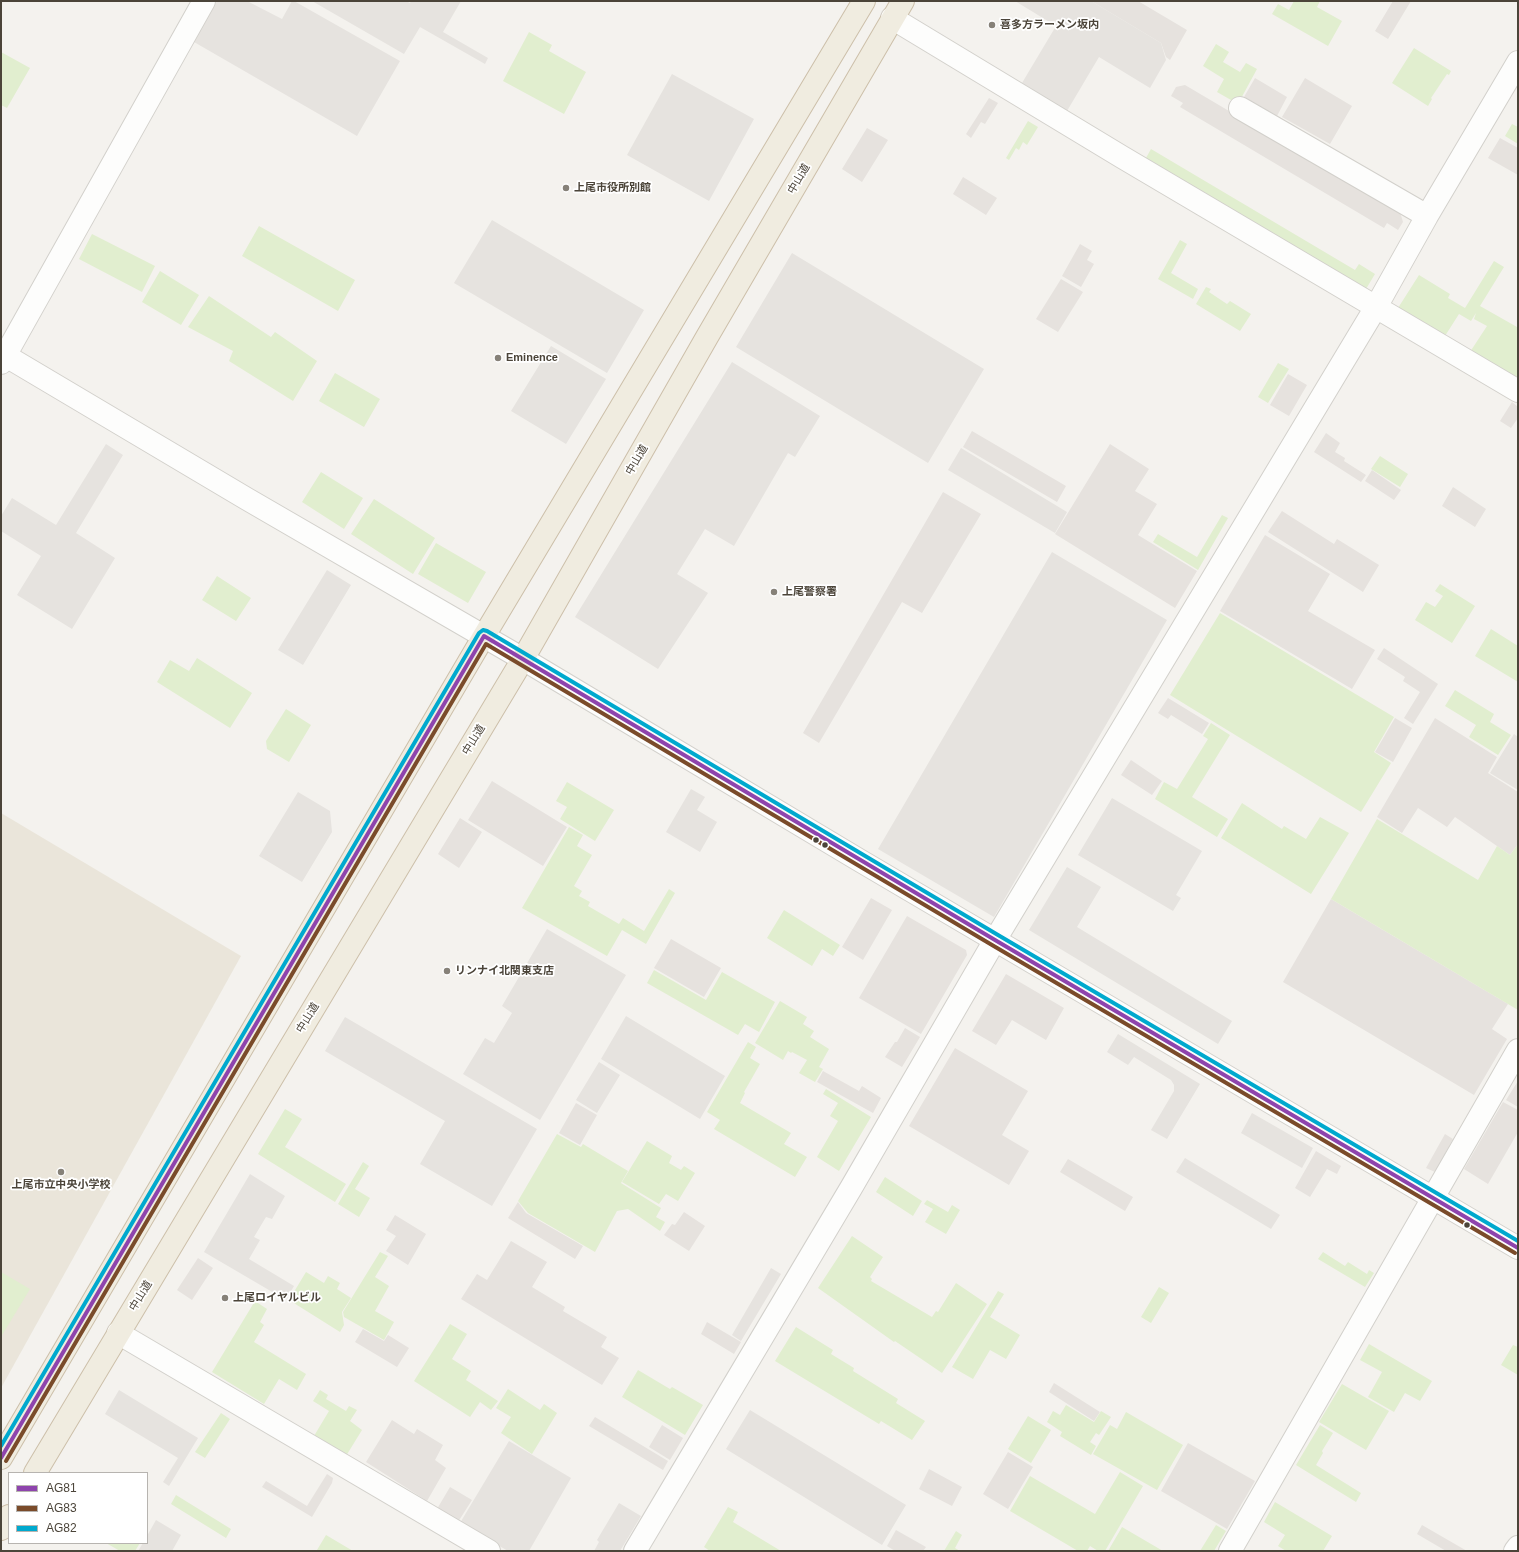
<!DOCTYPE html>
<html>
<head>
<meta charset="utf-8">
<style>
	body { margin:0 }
	#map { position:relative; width:1519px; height:1552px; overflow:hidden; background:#f4f2ee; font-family:Arial,sans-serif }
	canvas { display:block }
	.frame { position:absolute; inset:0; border:2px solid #4b4439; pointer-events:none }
	.legend { position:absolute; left:8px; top:1472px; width:140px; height:72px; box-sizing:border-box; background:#fff; border:1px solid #b7b4b0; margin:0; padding:5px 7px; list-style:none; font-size:12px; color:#4b4439 }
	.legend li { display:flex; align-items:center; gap:8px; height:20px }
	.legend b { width:20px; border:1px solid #b7b4b0 }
</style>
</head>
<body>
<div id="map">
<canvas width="1519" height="1552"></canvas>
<div class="frame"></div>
<ul class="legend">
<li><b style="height:5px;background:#8e44ad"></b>AG81</li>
<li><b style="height:5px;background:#7a4b2a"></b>AG83</li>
<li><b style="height:5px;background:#00a9ce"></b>AG82</li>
</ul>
</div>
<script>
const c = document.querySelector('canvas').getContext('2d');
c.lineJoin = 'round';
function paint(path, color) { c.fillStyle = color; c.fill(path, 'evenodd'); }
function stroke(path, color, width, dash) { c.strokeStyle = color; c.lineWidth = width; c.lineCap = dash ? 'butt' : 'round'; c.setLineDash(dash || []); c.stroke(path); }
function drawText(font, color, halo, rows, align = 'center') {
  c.font = font + ' Arial,"Noto Sans JP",sans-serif'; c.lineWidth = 3.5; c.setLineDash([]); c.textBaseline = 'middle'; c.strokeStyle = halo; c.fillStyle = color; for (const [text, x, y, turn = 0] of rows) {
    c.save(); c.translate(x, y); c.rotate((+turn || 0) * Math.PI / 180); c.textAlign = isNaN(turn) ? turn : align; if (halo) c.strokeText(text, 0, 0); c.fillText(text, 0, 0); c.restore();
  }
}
const industrial = new Path2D(`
	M 1091,1 L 1138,1 L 1187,30 L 1170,60 L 1166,57 L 1161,43 Z
	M 1393,1 L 1411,1 L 1388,39 L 1375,31 Z
	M 1255,78 L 1287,97 L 1277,116 L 1244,97 Z
	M 1305,78 L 1352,106 L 1330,144 L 1282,117 Z
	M 1185,85 L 1400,212 L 1403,222 L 1398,230 L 1387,223 L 1384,228 L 1180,107 L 1183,103 L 1171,96 L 1176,87 Z
	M 989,98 L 998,103 L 985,124 L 981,122 L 971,138 L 966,134 Z
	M 867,128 L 888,140 L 862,182 L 842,169 Z
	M 1500,138 L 1518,148 L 1518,175 L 1488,158 Z
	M 963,177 L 997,198 L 986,215 L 953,194 Z
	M 1080,244 L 1092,251 L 1087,260 L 1094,264 L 1081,287 L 1062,276 Z
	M 1061,279 L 1083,292 L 1058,332 L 1036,319 Z
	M 1288,374 L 1307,385 L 1289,416 L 1270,405 Z
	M 1512,402 L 1518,407 L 1518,418 L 1511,428 L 1500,421 Z
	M 972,431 L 1066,486 L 1057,502 L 963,447 Z
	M 1326,433 L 1340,443 L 1335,452 L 1345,458 L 1344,461 L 1366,475 L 1361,482 L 1314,452 Z
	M 1110,444 L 1149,469 L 1135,491 L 1157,504 L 1138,535 L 1197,571 L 1175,608 L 1055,534 Z
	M 1372,470 L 1401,490 L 1394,500 L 1365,481 Z
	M 1453,487 L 1486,509 L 1475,527 L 1442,506 Z
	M 943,492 L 981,514 L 922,613 L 902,602 L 819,743 L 803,733 Z
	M 1282,511 L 1334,544 L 1337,539 L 1379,565 L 1363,592 L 1268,532 Z
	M 1265,535 L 1330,574 L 1308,611 L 1375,650 L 1352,689 L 1220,611 Z
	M 1384,648 L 1438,684 L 1413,724 L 1404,718 L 1420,692 L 1403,681 L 1405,677 L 1377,659 Z
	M 1168,698 L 1209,723 L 1202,734 L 1171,715 L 1168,719 L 1158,713 Z
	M 1395,718 L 1412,728 L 1393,762 L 1375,752 Z
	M 1435,718 L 1497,757 L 1488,773 L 1518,792 L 1518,844 L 1510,855 L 1455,817 L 1447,827 L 1418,808 L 1402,833 L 1377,817 Z
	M 1131,760 L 1162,781 L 1152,795 L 1121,775 Z
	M 492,781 L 567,827 L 543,866 L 468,820 Z
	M 460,818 L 482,832 L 459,868 L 438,854 Z
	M 871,898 L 892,910 L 863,960 L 842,947 Z
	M 1331,899 L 1508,1004 L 1492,1029 L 1507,1039 L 1474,1095 L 1283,982 Z
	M 907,916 L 966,950 L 967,955 L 921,1034 L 859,998 Z
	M 671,939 L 721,968 L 704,997 L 654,968 Z
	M 1006,974 L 1064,1008 L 1046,1040 L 1012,1020 L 996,1045 L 972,1031 Z
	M 905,1028 L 920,1037 L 902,1067 L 885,1057 L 895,1042 L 897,1042 Z
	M 955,1048 L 1028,1091 L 1002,1135 L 1029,1151 L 1009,1185 L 909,1126 Z
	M 823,1071 L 859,1091 L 862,1086 L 881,1098 L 873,1113 L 817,1082 Z
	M 1518,1081 L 1518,1107 L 1506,1100 Z
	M 1503,1102 L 1518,1110 L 1518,1132 L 1488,1184 L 1464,1169 Z
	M 576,1103 L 597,1115 L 580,1145 L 559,1133 Z
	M 1445,1134 L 1453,1139 L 1435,1172 L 1426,1168 Z
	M 1316,1151 L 1341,1166 L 1337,1174 L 1327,1169 L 1310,1197 L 1295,1188 Z
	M 1068,1159 L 1133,1197 L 1125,1211 L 1060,1172 Z
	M 518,1202 L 526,1213 L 583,1246 L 575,1259 L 508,1218 Z
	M 684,1212 L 705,1226 L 689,1251 L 664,1235 L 672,1224 L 675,1225 Z
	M 395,1215 L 426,1234 L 408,1265 L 386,1251 L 396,1236 L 386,1230 Z
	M 511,1241 L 547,1262 L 532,1287 L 565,1307 L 563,1311 L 607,1337 L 601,1347 L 619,1358 L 602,1385 L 461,1299 L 477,1274 L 487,1280 Z
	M 198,1258 L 213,1268 L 192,1300 L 177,1290 Z
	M 707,1322 L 741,1342 L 734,1354 L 701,1334 Z
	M 363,1329 L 384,1341 L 388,1335 L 409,1348 L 397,1367 L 355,1342 Z
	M 1054,1383 L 1100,1412 L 1094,1421 L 1049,1392 Z
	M 595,1417 L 668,1461 L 663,1470 L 589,1426 Z
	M 392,1420 L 414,1434 L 417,1429 L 443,1445 L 435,1460 L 446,1468 L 427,1501 L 366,1462 Z
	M 662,1425 L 683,1438 L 670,1460 L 649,1447 Z
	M 1188,1443 L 1255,1481 L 1227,1529 L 1161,1491 Z
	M 1008,1452 L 1033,1467 L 1008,1509 L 983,1494 Z
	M 929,1469 L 962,1487 L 952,1506 L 919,1489 Z
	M 327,1474 L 333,1478 L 332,1483 L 312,1517 L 262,1487 L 266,1481 L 307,1506 Z
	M 450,1487 L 472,1500 L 458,1522 L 437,1509 Z
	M 1422,1525 L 1467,1551 L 1446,1551 L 1417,1534 Z
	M 896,1530 L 926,1547 L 923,1551 L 895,1551 L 887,1546 Z`);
const education = new Path2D(`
	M 1,813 L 241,956 L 1,1388 Z`);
const green = new Path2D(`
	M 1294,1 L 1320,1 L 1317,7 L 1342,21 L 1328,46 L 1272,14 L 1278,4 L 1289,10 Z
	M 529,32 L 552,45 L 549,51 L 586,72 L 564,114 L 503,81 Z
	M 1216,44 L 1229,52 L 1223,62 L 1240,72 L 1246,63 L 1257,69 L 1238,104 L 1217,92 L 1224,79 L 1203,66 Z
	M 1414,48 L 1451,71 L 1449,75 L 1447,74 L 1431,98 L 1432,99 L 1428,106 L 1392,83 Z
	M 1,52 L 30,68 L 7,108 L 1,105 Z
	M 1028,121 L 1038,127 L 1027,145 L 1023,142 L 1019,150 L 1016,148 L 1009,160 L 1006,158 Z
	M 1512,124 L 1518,127 L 1518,144 L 1505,136 Z
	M 1151,149 L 1355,270 L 1359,264 L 1375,274 L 1366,289 L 1146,158 Z
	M 259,226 L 355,280 L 338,311 L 242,256 Z
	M 92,234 L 155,266 L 142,292 L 79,259 Z
	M 1180,240 L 1187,244 L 1171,273 L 1198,289 L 1193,299 L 1158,279 Z
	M 1494,261 L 1504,267 L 1480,306 L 1517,327 L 1518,325 L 1518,379 L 1470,352 L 1487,326 L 1474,319 L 1476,313 L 1471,321 L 1459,314 L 1445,336 L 1398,308 L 1419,275 L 1450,294 L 1448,298 L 1465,308 Z
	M 160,271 L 199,295 L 181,325 L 142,302 Z
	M 1206,287 L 1211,289 L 1209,292 L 1227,304 L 1230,301 L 1251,314 L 1240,331 L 1196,304 Z
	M 209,296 L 271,337 L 275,332 L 317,361 L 293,401 L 229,361 L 233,351 L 188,327 Z
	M 1278,363 L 1289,369 L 1268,403 L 1258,397 Z
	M 335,373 L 380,399 L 364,427 L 319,401 Z
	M 1380,456 L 1408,474 L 1400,487 L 1371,469 Z
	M 321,472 L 363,498 L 344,529 L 302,502 Z
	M 374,499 L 435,538 L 413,574 L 351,534 Z
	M 1222,515 L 1228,518 L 1198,570 L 1153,542 L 1158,534 L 1197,557 Z
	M 436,543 L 486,572 L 468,603 L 418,574 Z
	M 217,576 L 251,598 L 236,621 L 202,600 Z
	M 1440,584 L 1475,606 L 1452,643 L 1415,620 L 1426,602 L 1435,607 L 1443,596 L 1435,591 Z
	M 1220,613 L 1394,717 L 1374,752 L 1391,763 L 1361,812 L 1170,695 Z
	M 1491,629 L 1518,646 L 1518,682 L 1475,656 Z
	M 197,658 L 252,693 L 230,728 L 157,682 L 170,660 L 189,671 Z
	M 1455,690 L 1494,714 L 1490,722 L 1511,735 L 1498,755 L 1469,737 L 1476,725 L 1445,706 Z
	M 286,709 L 311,725 L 289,762 L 267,749 L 266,741 Z
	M 1211,723 L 1230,735 L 1192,797 L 1228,819 L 1217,837 L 1155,799 L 1164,782 L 1177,789 L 1208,739 L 1203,736 Z
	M 567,782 L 614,810 L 595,841 L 560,819 L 567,807 L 556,801 Z
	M 1242,803 L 1282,829 L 1284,826 L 1306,839 L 1320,817 L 1349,833 L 1311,894 L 1221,838 Z
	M 1377,819 L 1478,880 L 1497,846 L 1510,855 L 1518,844 L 1518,1010 L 1331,899 Z
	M 569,827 L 583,835 L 577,846 L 592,855 L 574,886 L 582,891 L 579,896 L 590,902 L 588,906 L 619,924 L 623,918 L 644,931 L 669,889 L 675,893 L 646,944 L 622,930 L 607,956 L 522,908 Z
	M 784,910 L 840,945 L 833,956 L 822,949 L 812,966 L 767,938 Z
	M 654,970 L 706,1000 L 722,972 L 775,1002 L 759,1032 L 745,1024 L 738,1035 L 647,983 Z
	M 780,1001 L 807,1017 L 803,1024 L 814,1031 L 810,1037 L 829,1049 L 819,1067 L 823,1069 L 815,1082 L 799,1073 L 807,1060 L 792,1052 L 791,1053 L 788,1051 L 783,1060 L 755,1043 Z
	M 748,1042 L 756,1047 L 750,1058 L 760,1064 L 744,1092 L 745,1093 L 740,1103 L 791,1133 L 784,1144 L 807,1157 L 795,1177 L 714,1129 L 720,1120 L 707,1112 Z
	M 826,1089 L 871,1117 L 839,1171 L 817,1157 L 838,1121 L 830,1116 L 838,1103 L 823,1094 Z
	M 285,1109 L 302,1119 L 285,1147 L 346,1184 L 335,1202 L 258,1154 Z
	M 557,1134 L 581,1147 L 583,1144 L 628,1171 L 621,1183 L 661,1208 L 656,1217 L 665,1222 L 660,1231 L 628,1209 L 617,1211 L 595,1252 L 528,1213 L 518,1201 Z
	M 647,1141 L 672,1156 L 669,1163 L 681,1170 L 684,1166 L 695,1173 L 678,1201 L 666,1194 L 659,1204 L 622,1182 Z
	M 363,1162 L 369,1166 L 355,1189 L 370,1198 L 359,1217 L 338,1204 Z
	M 885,1177 L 922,1201 L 913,1216 L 876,1192 Z
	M 927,1200 L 948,1212 L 952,1205 L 960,1210 L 946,1234 L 925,1222 L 933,1209 L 924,1204 Z
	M 852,1236 L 883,1257 L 870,1277 L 872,1279 L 871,1281 L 932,1317 L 936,1311 L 938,1312 L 956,1283 L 987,1304 L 942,1373 L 895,1341 L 894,1342 L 818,1288 Z
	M 380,1252 L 388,1256 L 375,1277 L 389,1286 L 375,1311 L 394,1322 L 384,1340 L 344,1317 L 343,1312 Z
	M 1323,1252 L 1345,1266 L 1348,1262 L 1367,1274 L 1369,1270 L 1374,1273 L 1365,1287 L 1318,1259 Z
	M 1,1272 L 30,1289 L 1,1337 Z
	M 306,1272 L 324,1283 L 328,1276 L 340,1283 L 337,1289 L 351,1298 L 342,1312 L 344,1325 L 340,1332 L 289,1300 Z
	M 1159,1287 L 1169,1293 L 1151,1323 L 1141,1317 Z
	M 998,1291 L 1004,1294 L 990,1317 L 1020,1335 L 1006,1359 L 990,1350 L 973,1379 L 952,1367 Z
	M 255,1301 L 267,1309 L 260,1322 L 264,1325 L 254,1342 L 306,1374 L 297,1390 L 279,1379 L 264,1404 L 212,1372 Z
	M 450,1324 L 467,1334 L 452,1359 L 471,1371 L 466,1380 L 498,1401 L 491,1410 L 480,1402 L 470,1417 L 414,1381 Z
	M 796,1327 L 833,1350 L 831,1354 L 854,1368 L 853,1371 L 898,1399 L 896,1403 L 925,1421 L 912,1440 L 881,1421 L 879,1424 L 775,1361 Z
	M 1369,1344 L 1432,1381 L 1420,1401 L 1405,1393 L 1394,1412 L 1368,1397 L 1382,1372 L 1360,1360 Z
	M 1513,1345 L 1518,1347 L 1518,1375 L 1501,1365 Z
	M 638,1370 L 670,1389 L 672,1387 L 703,1405 L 685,1435 L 622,1397 Z
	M 1342,1384 L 1389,1411 L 1366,1450 L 1319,1422 Z
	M 508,1389 L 540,1410 L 544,1404 L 557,1413 L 532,1454 L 501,1433 L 511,1417 L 496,1408 Z
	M 320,1390 L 328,1395 L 326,1399 L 346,1411 L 349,1406 L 357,1410 L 350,1421 L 362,1430 L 346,1456 L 314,1436 L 329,1411 L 313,1401 Z
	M 1066,1405 L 1094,1422 L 1101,1411 L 1111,1417 L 1099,1435 L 1096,1433 L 1090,1442 L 1096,1446 L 1091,1455 L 1060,1436 L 1062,1432 L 1047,1422 L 1053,1411 L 1060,1415 Z
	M 1126,1412 L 1183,1445 L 1157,1490 L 1093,1454 L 1110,1425 L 1117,1429 Z
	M 221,1413 L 230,1419 L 205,1458 L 195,1452 Z
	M 1028,1416 L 1051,1430 L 1031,1463 L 1008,1449 Z
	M 1320,1425 L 1333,1433 L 1322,1451 L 1323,1453 L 1316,1465 L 1361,1493 L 1356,1502 L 1296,1465 Z
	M 1120,1472 L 1143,1486 L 1105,1551 L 1098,1551 L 1090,1546 L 1087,1551 L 1078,1551 L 1010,1511 L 1030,1476 L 1095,1514 Z
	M 176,1495 L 231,1529 L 226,1538 L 171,1504 Z
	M 1275,1502 L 1332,1536 L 1323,1551 L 1286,1551 L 1278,1546 L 1285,1535 L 1264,1522 Z
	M 728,1507 L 738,1512 L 733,1522 L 781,1551 L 710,1551 L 704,1547 Z
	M 1216,1525 L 1226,1531 L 1214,1551 L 1200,1551 Z
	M 1122,1527 L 1163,1551 L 1108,1551 Z
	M 956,1531 L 962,1535 L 955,1548 L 960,1551 L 944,1551 Z
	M 326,1535 L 353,1551 L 318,1551 L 317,1550 Z
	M 106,1543 L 140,1543 L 135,1551 L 120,1551 Z`);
const parking = new Path2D(`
	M 217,1 L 247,1 L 282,19 L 292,1 L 294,1 L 400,61 L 357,136 L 194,42 Z
	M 312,1 L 406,1 L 410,3 L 411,1 L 461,1 L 443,32 L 488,58 L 485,64 L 420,27 L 404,54 Z
	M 1015,1 L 1091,1 L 1161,43 L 1166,60 L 1150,88 L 1099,57 L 1067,111 L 1022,83 L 1056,26 Z
	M 672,74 L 754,119 L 709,201 L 627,155 Z
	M 492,220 L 644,310 L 607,373 L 454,283 Z
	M 792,253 L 984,369 L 928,463 L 736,347 Z
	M 551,346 L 606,379 L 566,444 L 511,411 Z
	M 732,362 L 820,416 L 795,457 L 788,453 L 734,546 L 705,529 L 677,574 L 708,593 L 658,669 L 575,617 Z
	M 106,444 L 123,455 L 76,533 L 115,558 L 72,629 L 17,595 L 41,556 L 1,531 L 1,516 L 12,498 L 56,525 Z
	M 961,448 L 1067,512 L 1055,533 L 948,470 Z
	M 1052,552 L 1167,620 L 994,917 L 878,849 Z
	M 327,570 L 351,585 L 303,665 L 278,650 Z
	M 1514,734 L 1518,737 L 1518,790 L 1490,773 Z
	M 691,789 L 705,797 L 697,810 L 717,822 L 700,852 L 666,832 Z
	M 298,792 L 330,811 L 332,832 L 302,882 L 259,856 Z
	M 1112,798 L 1202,851 L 1176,895 L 1181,898 L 1173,911 L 1078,855 Z
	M 1067,867 L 1101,887 L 1077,927 L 1232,1021 L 1218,1044 L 1029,930 Z
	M 547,929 L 626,975 L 540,1120 L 463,1074 L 485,1038 L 494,1043 L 512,1013 L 502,1006 Z
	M 626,1016 L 725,1076 L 700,1119 L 601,1059 Z
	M 345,1017 L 537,1129 L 492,1206 L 420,1164 L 445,1121 L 325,1051 Z
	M 1118,1034 L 1200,1084 L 1167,1139 L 1151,1130 L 1174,1091 L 1174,1085 L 1171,1080 L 1134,1057 L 1128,1065 L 1107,1052 Z
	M 599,1062 L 620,1075 L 597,1113 L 576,1100 Z
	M 1252,1113 L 1313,1148 L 1302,1168 L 1241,1133 Z
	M 1185,1158 L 1280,1215 L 1271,1229 L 1176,1172 Z
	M 250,1174 L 285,1196 L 272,1219 L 266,1217 L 254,1237 L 260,1240 L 249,1259 L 294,1286 L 286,1300 L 204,1252 Z
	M 771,1268 L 781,1274 L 741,1341 L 732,1335 Z
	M 119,1390 L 198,1438 L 169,1486 L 163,1482 L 178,1458 L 105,1414 Z
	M 750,1410 L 906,1505 L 882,1545 L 726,1449 Z
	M 509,1441 L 571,1478 L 529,1551 L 508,1551 L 460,1523 Z
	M 619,1503 L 641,1516 L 620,1551 L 594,1551 L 599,1542 L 597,1540 Z
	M 156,1520 L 181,1535 L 172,1551 L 138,1551 L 143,1543 L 147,1543 L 147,1536 Z`);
const minor = new Path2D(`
	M 892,18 L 1122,157 L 1518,391
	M 1240,108 L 1427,216
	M 1,363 L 204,1
	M 118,1333 L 489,1551
	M 635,1551 L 851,1188 L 995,940 L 1376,307 L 1427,216 L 1518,62
	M 1230,1551 L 1518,1050
	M 1515,1551 L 1518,1547`);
const tertiary = new Path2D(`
	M 1,353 L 247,499 L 523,659 L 859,860 L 1518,1248`);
const trunk = new Path2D(`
	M 1,1458 L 484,636 L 864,1
	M 35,1473 L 523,659 L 707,337 L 903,1
	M 1,1529 L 9,1516`);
const bus1 = new Path2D(`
	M 1,1458 L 484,636 L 995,940 L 1518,1248`);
const bus2 = new Path2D(`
	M 6,1461 L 486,644 L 992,945 L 1515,1253`);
const bus3 = new Path2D(`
	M 1,1446 L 479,633 L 483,630 L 487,631 L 998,935 L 1518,1241`);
const markers = [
	[992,25,4,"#868178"],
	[566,188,4,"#868178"],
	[498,358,4,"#868178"],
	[774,592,4,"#868178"],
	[816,840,3.5,"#4b4439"],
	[825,845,3.5,"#4b4439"],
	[447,971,4,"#868178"],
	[61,1172,4,"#868178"],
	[1467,1225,3.5,"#4b4439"],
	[225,1298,4,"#868178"]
];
const poiNames = [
	["喜多方ラーメン坂内",1000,25],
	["上尾市役所別館",574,188],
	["Eminence",506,358],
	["上尾警察署",782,592],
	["リンナイ北関東支店",455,971],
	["上尾市立中央小学校",61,1185,"center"],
	["上尾ロイヤルビル",233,1298]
];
const streetNames = [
	["中山道",799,179,-60],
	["中山道",637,460,-60],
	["中山道",474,740,-59],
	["中山道",308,1018,-59],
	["中山道",141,1296,-59]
];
paint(industrial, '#e6e2de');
paint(education, '#eae5da');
paint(green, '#e1eecf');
paint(parking, '#e6e3df');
stroke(minor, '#d2d0cb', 24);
stroke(tertiary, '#d2d0cb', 24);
stroke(trunk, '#ccbfa9', 24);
stroke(minor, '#fdfdfc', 22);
stroke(tertiary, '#fdfdfc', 22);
stroke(trunk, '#f0ece0', 22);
stroke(bus1, '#8e44ad', 4);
stroke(bus2, '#7a4b2a', 4);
stroke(bus3, '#00a9ce', 4);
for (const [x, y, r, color] of markers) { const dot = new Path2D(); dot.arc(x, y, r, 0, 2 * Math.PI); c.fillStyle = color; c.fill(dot); stroke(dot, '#fff', 1.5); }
drawText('bold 11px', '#4b4439', '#fff', poiNames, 'left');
drawText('11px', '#4b4439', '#fff', streetNames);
</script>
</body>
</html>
